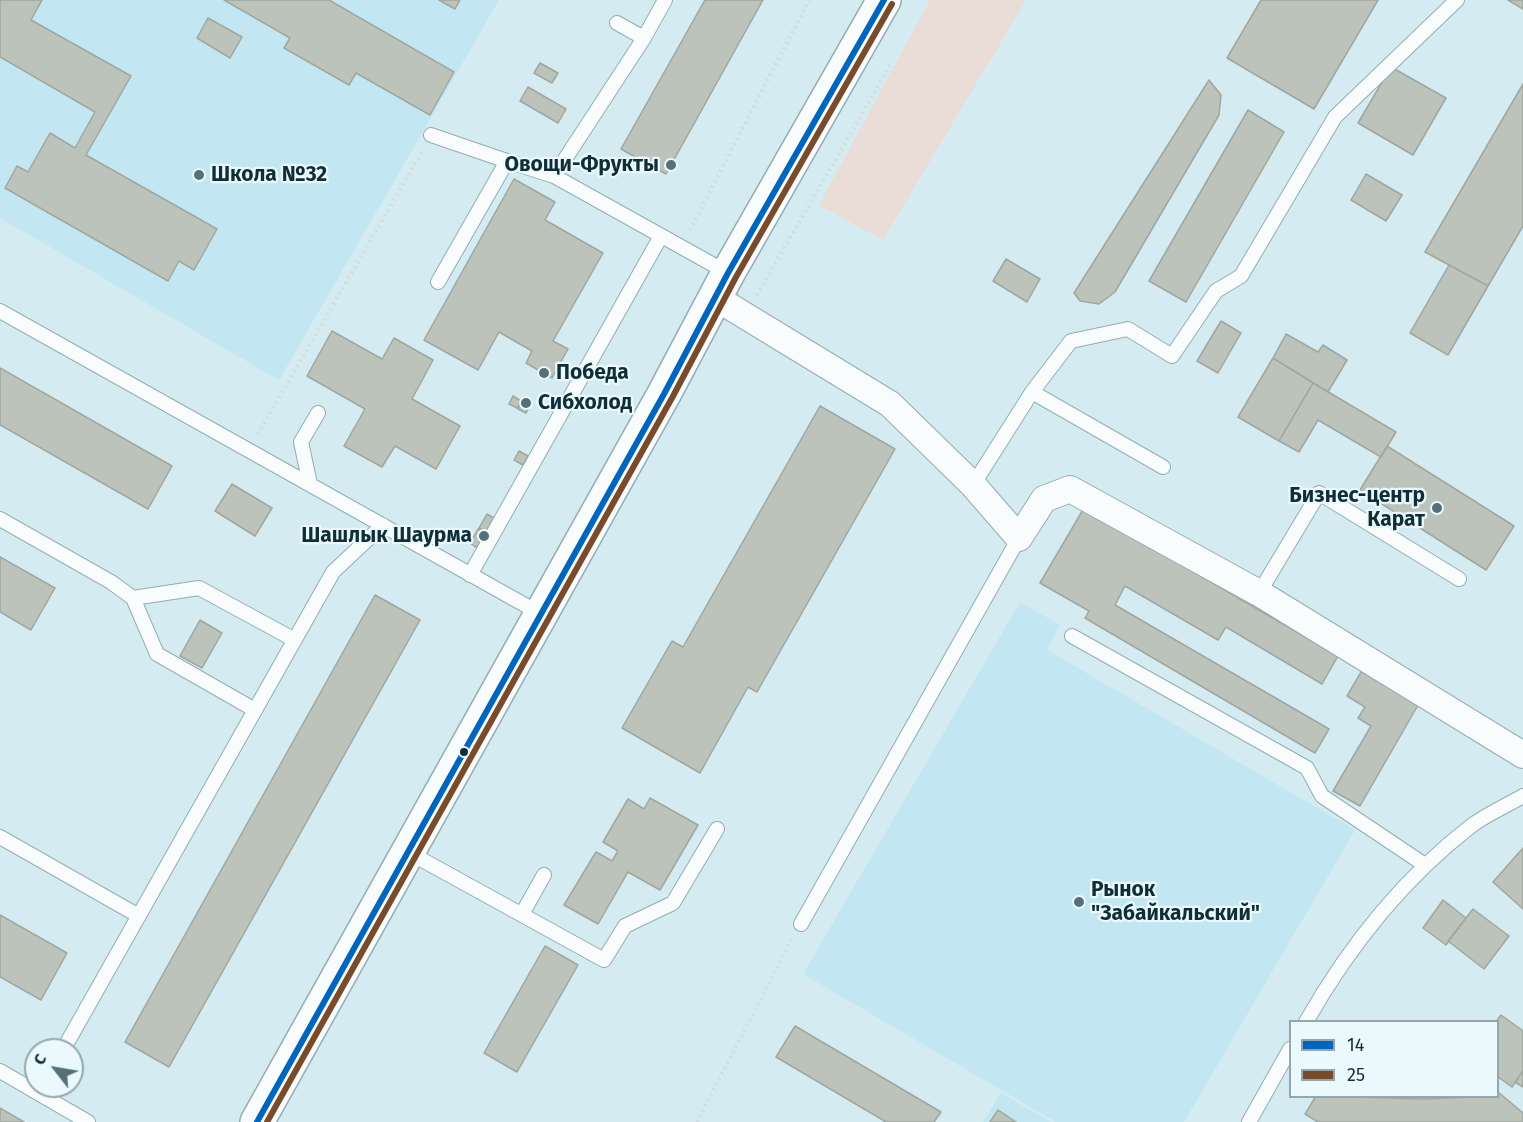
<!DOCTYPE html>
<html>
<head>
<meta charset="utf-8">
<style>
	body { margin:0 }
	#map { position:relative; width:1523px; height:1122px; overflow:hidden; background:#d4ebf2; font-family:"Fira Sans",sans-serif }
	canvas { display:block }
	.legend { position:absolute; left:1289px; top:1020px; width:210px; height:78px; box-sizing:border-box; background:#ebf9fd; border:2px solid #93a8ae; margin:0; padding:8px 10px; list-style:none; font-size:18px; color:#102e37 }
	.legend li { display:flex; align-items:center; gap:12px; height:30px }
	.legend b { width:30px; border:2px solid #93a8ae }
	.north { position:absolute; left:24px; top:1038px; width:60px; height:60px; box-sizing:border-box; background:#ebf9fd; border:2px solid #93a8ae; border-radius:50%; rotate:301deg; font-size:16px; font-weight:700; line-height:24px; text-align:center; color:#102e37 }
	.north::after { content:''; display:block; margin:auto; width:21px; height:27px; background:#557078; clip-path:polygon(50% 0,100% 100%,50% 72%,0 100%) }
</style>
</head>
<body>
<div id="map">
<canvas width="1523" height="1122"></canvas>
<ul class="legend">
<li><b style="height:8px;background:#0065bd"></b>14</li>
<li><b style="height:8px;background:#7a4b2a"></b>25</li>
</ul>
<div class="north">С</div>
</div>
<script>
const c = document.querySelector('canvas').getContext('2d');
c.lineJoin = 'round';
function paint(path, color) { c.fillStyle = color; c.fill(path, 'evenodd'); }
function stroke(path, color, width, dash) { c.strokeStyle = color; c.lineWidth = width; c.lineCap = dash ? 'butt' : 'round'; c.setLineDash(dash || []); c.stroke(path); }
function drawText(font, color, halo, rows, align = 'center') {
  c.font = font + ' "Fira Sans",sans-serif'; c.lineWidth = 4.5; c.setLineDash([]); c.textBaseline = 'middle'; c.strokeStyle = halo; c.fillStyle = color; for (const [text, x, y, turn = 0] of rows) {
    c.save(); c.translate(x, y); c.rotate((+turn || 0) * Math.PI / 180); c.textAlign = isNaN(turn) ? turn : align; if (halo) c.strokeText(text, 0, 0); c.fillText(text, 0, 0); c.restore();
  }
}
const built = new Path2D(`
	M 0,0 L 499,0 L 279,380 L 0,218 Z
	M 1020,602 L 1060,625 L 1047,650 L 1355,830 L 1184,1122 L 1056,1122 L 803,974 Z
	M 1001,1093 L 1051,1122 L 983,1122 Z`);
const green = new Path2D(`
	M 930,0 L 1026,0 L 883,240 L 819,205 Z`);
const building = new Path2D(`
	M 0,0 L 42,0 L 31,20 L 131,76 L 86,155 L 217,229 L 194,270 L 179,261 L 168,281 L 5,188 L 17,166 L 28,172 L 50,133 L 75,148 L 95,112 L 0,57 Z
	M 224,0 L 329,0 L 454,72 L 430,115 L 356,73 L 349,85 L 284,48 L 290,38 Z
	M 439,0 L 460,0 L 455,9 Z
	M 705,0 L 763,0 L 666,174 L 621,149 Z
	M 1261,0 L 1378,0 L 1314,109 L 1227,58 Z
	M 1508,0 L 1523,0 L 1523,9 Z
	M 208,18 L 242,37 L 230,58 L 197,38 Z
	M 540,63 L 558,73 L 552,83 L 534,73 Z
	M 1391,67 L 1446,98 L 1413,155 L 1358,123 Z
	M 1209,80 L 1221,95 L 1219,115 L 1115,292 L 1099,304 L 1080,301 L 1074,293 Z
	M 1523,84 L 1523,226 L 1488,286 L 1425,252 Z
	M 528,87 L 566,109 L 558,123 L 520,101 Z
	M 1248,110 L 1284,132 L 1186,302 L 1149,281 Z
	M 1366,174 L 1402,195 L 1386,221 L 1351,200 Z
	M 514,179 L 555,202 L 545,220 L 603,253 L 553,341 L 568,349 L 552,378 L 526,363 L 532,351 L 499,332 L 478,370 L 424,340 Z
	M 1006,259 L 1040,279 L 1027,302 L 993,281 Z
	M 1449,265 L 1488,286 L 1448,355 L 1410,333 Z
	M 1221,321 L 1241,333 L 1218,373 L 1197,361 Z
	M 332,331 L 382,359 L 394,338 L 433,360 L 412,399 L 460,426 L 436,469 L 395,446 L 382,467 L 344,446 L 365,409 L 307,376 Z
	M 1286,334 L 1318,352 L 1323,345 L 1347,360 L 1328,392 L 1273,358 Z
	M 1273,358 L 1313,383 L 1279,441 L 1238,417 Z
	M 0,368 L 172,466 L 148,509 L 0,425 Z
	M 1313,383 L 1396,432 L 1381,457 L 1318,420 L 1299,452 L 1279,441 Z
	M 513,396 L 521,401 L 517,408 L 509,404 Z
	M 522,401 L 530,406 L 526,413 L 518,409 Z
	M 820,406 L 895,449 L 757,692 L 748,687 L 700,773 L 622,728 L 672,641 L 683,647 Z
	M 1387,446 L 1514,526 L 1486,570 L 1360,490 Z
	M 519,451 L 528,456 L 523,465 L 514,460 Z
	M 232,484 L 272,508 L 255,536 L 215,511 Z
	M 1084,508 L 1338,656 L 1322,684 L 1226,627 L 1218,640 L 1125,586 L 1115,605 L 1329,729 L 1315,753 L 1085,618 L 1089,611 L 1040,583 Z
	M 487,514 L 494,518 L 486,532 L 479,528 Z
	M 478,529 L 485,534 L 477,548 L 470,543 Z
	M 0,557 L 55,588 L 31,630 L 0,612 Z
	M 375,595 L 420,620 L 169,1067 L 125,1042 Z
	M 200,620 L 222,633 L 202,668 L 180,656 Z
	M 1364,667 L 1421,700 L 1360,806 L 1333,791 L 1371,726 L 1358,718 L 1365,707 L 1347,696 Z
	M 650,798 L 698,825 L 660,890 L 628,872 L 598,924 L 564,905 L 596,852 L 612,861 L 618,851 L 603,842 L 628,799 L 644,809 Z
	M 1523,848 L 1523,909 L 1493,882 Z
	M 1443,900 L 1466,918 L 1446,945 L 1423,928 Z
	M 1473,909 L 1509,936 L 1484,969 L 1448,941 Z
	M 0,915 L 67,953 L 41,1000 L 0,977 Z
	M 545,946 L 578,965 L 517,1072 L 484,1053 Z
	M 1501,1015 L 1523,1031 L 1523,1071 L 1512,1087 L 1498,1077 L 1496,1022 Z
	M 795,1026 L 941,1112 L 934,1122 L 886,1122 L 776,1057 Z
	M 1523,1071 L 1523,1087 L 1515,1082 Z
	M 1498,1092 L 1523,1113 L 1523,1122 L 1318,1122 L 1305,1114 L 1316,1096 L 1424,1099 L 1498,1096 Z
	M 0,1108 L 24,1122 L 0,1122 Z
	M 998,1110 L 1016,1122 L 990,1122 Z`);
const path = new Path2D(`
	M 690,230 L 809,0
	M 757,295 L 892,62
	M 258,434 L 423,150
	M 697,1122 L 792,939`);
const service = new Path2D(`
	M 665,0 L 644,38 L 554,176 L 728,273
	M 617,23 L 644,38
	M 431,135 L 507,161
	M 438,282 L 507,161 L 554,176
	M 0,311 L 541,614
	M 1032,392 L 1071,341 L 1128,329 L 1172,356 L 1216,291 L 1241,276 L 1335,117 L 1457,0
	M 310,484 L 301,442 L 318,413
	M 973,485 L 1032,392 L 1163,467
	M 0,519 L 111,582 L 133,598 L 157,654 L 255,710
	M 470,575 L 661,236
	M 1259,593 L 1319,493 L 1459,579
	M 133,598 L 199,588 L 295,640
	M 1072,636 L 1307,768 L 1322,796 L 1425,865
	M 0,837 L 139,916
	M 408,852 L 604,960 L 625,926 L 673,903 L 717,829
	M 522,914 L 544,875
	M 801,924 L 1019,538
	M 1306,1022 C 1348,948 1404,878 1471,826 C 1487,814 1506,806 1523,796
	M 63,1050 L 333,572 L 383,525
	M 0,1071 L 88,1122
	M 1249,1122 L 1290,1049`);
const minor = new Path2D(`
	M 716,298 L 890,404 L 973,485 L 1019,538 L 1044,499 L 1070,489 L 1259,593 L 1523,755`);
const secondary = new Path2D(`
	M 257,1122 L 664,394 L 728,273 L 884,0`);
const bus1 = new Path2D(`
	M 257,1122 L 664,394 L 728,273 L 884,0`);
const bus2 = new Path2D(`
	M 267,1122 L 672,398 L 736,277 L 892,4`);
const markers = [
	[671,165,6,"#557078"],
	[199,175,6,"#557078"],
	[544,373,6,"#557078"],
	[526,403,6,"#557078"],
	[1437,508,6,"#557078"],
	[484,536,6,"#557078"],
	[464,752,5,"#102e37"],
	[1079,902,6,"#557078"]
];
const poiNames = [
	["Овощи-Фрукты",659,165,"right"],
	["Школа №32",211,175],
	["Победа",556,373],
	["Сибхолод",538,403],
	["Бизнес-центр",1425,496,"right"],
	["Карат",1425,520,"right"],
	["Шашлык Шаурма",472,536,"right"],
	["Рынок",1091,890],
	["\"Забайкальский\"",1091,914]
];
paint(built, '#c2e6f2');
paint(green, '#eadcd7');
paint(building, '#bbc3bb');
stroke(building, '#9fa79f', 1.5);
stroke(service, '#94acb3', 16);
stroke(minor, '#94acb3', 28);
stroke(secondary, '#94acb3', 36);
stroke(path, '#d2dadc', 4, [1.5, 4.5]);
stroke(service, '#f9fcfd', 14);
stroke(minor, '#f9fcfd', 26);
stroke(secondary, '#f9fcfd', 33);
stroke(bus1, '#0065bd', 6);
stroke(bus2, '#7a4b2a', 6);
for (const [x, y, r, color] of markers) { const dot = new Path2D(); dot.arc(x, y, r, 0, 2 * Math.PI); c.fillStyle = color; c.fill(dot); stroke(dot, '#ebf9fd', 2); }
drawText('bold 21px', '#102e37', '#ebf9fd', poiNames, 'left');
</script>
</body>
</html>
